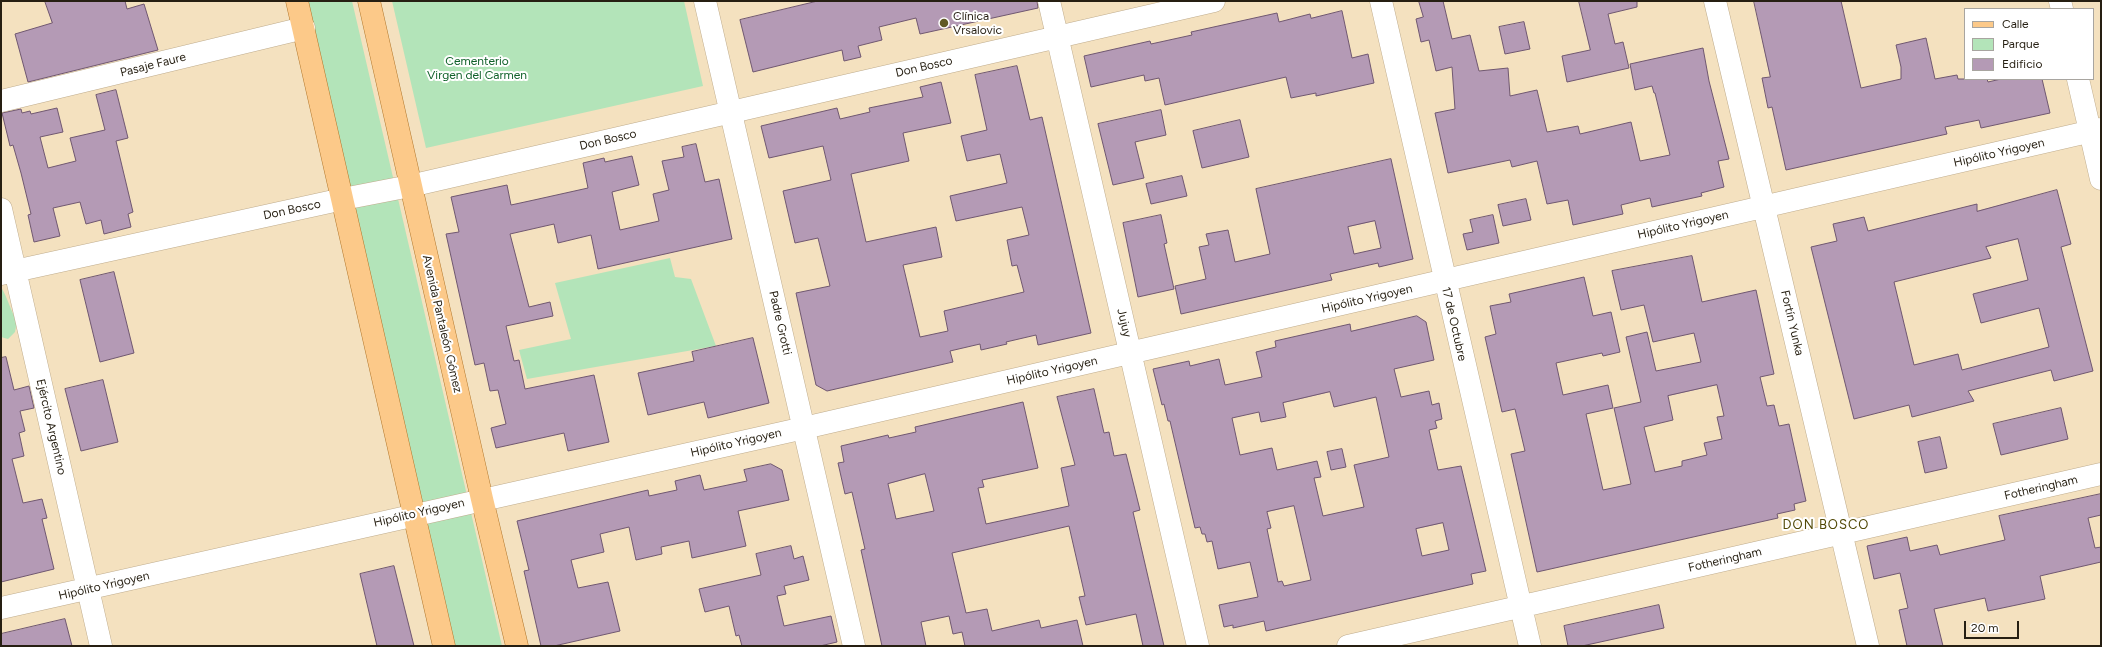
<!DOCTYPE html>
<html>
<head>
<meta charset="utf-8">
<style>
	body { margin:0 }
	#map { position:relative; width:2102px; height:647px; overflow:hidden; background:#f4e1bf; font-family:Figtree,sans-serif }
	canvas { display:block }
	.frame { position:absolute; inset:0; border:2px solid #261f12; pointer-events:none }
	.legend { position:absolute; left:1964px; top:8px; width:130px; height:72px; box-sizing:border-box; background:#fff; border:1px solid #a8a5a0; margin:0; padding:5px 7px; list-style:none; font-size:12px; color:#261f12 }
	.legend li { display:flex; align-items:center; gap:8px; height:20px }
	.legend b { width:20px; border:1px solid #a8a5a0 }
	.scale { position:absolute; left:1964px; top:621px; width:55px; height:18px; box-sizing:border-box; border:2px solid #261f12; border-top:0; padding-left:5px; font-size:12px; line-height:14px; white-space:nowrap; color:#261f12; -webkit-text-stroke:3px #fff; paint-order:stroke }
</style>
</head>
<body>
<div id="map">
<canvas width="2102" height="647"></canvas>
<div class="frame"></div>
<ul class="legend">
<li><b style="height:5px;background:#fcc989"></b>Calle</li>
<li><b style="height:11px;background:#b3e4b9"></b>Parque</li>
<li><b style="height:11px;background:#b49ab5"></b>Edificio</li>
</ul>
<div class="scale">20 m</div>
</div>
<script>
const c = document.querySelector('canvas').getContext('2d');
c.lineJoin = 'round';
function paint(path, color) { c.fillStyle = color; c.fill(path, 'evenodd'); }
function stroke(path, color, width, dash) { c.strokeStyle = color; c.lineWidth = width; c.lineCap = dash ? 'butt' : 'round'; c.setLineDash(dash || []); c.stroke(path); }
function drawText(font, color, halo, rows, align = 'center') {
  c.font = font + ' Figtree,sans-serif'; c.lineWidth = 4; c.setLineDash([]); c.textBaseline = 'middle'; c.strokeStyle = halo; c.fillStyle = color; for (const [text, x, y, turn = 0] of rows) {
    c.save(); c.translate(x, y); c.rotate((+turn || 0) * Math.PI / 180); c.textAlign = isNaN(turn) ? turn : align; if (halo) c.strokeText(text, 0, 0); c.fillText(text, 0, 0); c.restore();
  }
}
const green = new Path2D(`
	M 304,1 L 352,1 L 502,646 L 455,646 Z
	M 392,1 L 684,1 L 703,86 L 426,148 Z
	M 670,258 L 675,277 L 691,279 L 716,346 L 527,379 L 519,350 L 571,339 L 555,283 Z
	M 1,287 C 8,298 10,310 17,321 L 15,332 L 8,339 L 1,337 Z`);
const building = new Path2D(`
	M 45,1 L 125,1 L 127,9 L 144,4 L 158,50 L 28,82 L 15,34 L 52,23 Z
	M 818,1 L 1037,1 L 1038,8 L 920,34 L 916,18 L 879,27 L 882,40 L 858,46 L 861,57 L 844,61 L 842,50 L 753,72 L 740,20 Z
	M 1419,1 L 1443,1 L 1452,39 L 1470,35 L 1479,71 L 1508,68 L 1510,96 L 1537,90 L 1547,132 L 1578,126 L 1580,134 L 1631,122 L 1640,161 L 1670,155 L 1655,93 L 1654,93 L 1652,86 L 1635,90 L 1630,64 L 1703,48 L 1709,81 L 1729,159 L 1718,161 L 1724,187 L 1701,193 L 1702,196 L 1652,207 L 1650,198 L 1621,205 L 1623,214 L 1573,225 L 1568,200 L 1547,204 L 1537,161 L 1512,167 L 1510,160 L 1448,173 L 1435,113 L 1455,109 L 1452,67 L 1436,71 L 1429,40 L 1421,42 L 1416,19 L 1423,17 Z
	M 1579,1 L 1637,1 L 1637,7 L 1608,14 L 1615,44 L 1623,42 L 1629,68 L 1567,82 L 1562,56 L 1590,50 Z
	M 1754,1 L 1841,1 L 1861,88 L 1901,79 L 1901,67 L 1896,45 L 1926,38 L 1935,79 L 1957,75 L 1958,79 L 1987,79 L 1988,82 L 2001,79 L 2042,79 L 2050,113 L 1981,128 L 1979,120 L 1945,127 L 1947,134 L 1786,170 L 1772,107 L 1768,108 L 1762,78 L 1770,77 Z
	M 1342,11 L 1352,58 L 1368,54 L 1374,83 L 1316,96 L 1316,93 L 1291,98 L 1286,77 L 1165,105 L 1159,78 L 1145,81 L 1144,75 L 1091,87 L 1084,56 L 1150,41 L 1151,44 L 1192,35 L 1191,32 L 1277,13 L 1279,22 L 1310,14 L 1311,18 Z
	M 1524,22 L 1530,49 L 1505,54 L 1499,27 Z
	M 1017,66 L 1030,120 L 1042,117 L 1091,333 L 1038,345 L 1036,335 L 1006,342 L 1007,344 L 981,350 L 980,344 L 950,351 L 953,362 L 827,391 L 816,385 L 796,293 L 830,286 L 818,238 L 795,243 L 783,191 L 831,180 L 823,146 L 769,158 L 761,126 L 837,108 L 840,119 L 870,112 L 869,108 L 923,97 L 920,87 L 941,82 L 951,123 L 903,133 L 909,161 L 851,174 L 866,242 L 936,227 L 942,257 L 903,265 L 920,337 L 948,331 L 944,311 L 1024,292 L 1017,265 L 1012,266 L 1007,240 L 1029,235 L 1022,207 L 956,221 L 950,196 L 1007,183 L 1000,154 L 967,161 L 961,136 L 987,130 L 975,75 Z
	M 116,90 L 128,138 L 116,141 L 133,212 L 128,214 L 131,227 L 104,234 L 101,220 L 86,224 L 80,202 L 53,208 L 60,236 L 34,242 L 28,215 L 31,214 L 21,173 L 13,145 L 10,146 L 2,113 L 21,109 L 22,113 L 30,111 L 31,114 L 57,108 L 63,132 L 40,137 L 48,168 L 76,161 L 70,138 L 105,130 L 96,95 Z
	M 1161,110 L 1166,135 L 1135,142 L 1144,178 L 1113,185 L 1098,124 Z
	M 1240,120 L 1249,157 L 1202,168 L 1193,131 Z
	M 696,144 L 705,182 L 719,179 L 732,239 L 598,269 L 591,235 L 558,243 L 554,224 L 510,234 L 529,307 L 550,302 L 553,316 L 506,326 L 514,361 L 519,360 L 525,389 L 594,375 L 609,442 L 568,451 L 564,433 L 496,448 L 491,428 L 506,424 L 498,390 L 490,391 L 484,363 L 475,365 L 446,234 L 459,232 L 451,197 L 507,185 L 511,205 L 534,200 L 588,188 L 583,163 L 604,158 L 605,162 L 632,156 L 639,185 L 612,192 L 620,230 L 659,221 L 653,194 L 669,190 L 662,161 L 684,157 L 682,147 Z
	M 1391,159 L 1413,259 L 1379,267 L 1378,263 L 1330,274 L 1332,280 L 1181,314 L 1175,286 L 1206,279 L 1199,247 L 1209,245 L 1206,234 L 1228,230 L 1235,262 L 1270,254 L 1256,189 ZM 1375,221 L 1381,248 L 1354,254 L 1348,227 Z
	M 1182,176 L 1187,196 L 1151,204 L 1146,184 Z
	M 2057,190 L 2071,244 L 2061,247 L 2093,371 L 2054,381 L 2051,370 L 1968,391 L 1974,401 L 1912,417 L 1909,405 L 1854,419 L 1811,247 L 1837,241 L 1833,224 L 1864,217 L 1868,231 L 1977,204 L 1977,211 ZM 2018,239 L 2028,280 L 1973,294 L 1981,323 L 2039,308 L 2049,347 L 1962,370 L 1958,354 L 1914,365 L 1894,282 L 1991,258 L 1986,247 Z
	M 1526,199 L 1531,220 L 1503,226 L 1498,205 Z
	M 1161,215 L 1167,243 L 1164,244 L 1174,289 L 1138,297 L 1123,223 Z
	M 1493,215 L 1499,243 L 1467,250 L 1463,234 L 1473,232 L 1470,220 Z
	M 1692,256 L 1702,302 L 1756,290 L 1774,374 L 1760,377 L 1767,406 L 1774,405 L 1779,426 L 1789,424 L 1806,501 L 1794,504 L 1795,510 L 1777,514 L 1778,518 L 1537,572 L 1511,454 L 1525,451 L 1515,409 L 1502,412 L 1485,337 L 1496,334 L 1490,306 L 1511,302 L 1509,294 L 1584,277 L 1593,316 L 1611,312 L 1620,352 L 1603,356 L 1602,353 L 1556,363 L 1563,395 L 1608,385 L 1613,408 L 1586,414 L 1603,490 L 1631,484 L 1614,408 L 1641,402 L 1626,337 L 1647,332 L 1656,371 L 1701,362 L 1694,333 L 1653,342 L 1644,305 L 1621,310 L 1612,271 ZM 1717,385 L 1724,416 L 1717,417 L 1722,439 L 1704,443 L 1707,455 L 1682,461 L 1682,466 L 1655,472 L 1644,427 L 1673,420 L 1668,396 Z
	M 114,272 L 134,353 L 100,362 L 80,280 Z
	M 1417,316 L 1426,322 L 1434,360 L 1394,369 L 1401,397 L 1429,391 L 1432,405 L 1439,403 L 1442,419 L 1435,421 L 1437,428 L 1429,430 L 1438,470 L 1461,466 L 1486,571 L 1471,574 L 1473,584 L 1266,631 L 1264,621 L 1233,628 L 1233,625 L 1224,627 L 1219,605 L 1258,597 L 1250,562 L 1218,569 L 1212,541 L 1207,542 L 1205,534 L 1202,534 L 1200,527 L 1195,528 L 1170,421 L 1168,421 L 1164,404 L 1162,405 L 1153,369 L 1189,361 L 1190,366 L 1219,359 L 1225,385 L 1262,377 L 1256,352 L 1276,347 L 1275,341 L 1350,324 L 1351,331 ZM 1330,392 L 1334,407 L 1376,397 L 1389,457 L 1354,465 L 1364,507 L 1323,516 L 1314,478 L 1321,477 L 1317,461 L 1277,470 L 1272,448 L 1240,455 L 1232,418 L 1259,412 L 1261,422 L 1286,417 L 1283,403 ZM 1294,506 L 1311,580 L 1284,586 L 1282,581 L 1278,582 L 1267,529 L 1271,528 L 1267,512 ZM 1443,523 L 1449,550 L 1422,556 L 1416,529 Z
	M 753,338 L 769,403 L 708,418 L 704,402 L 648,415 L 638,373 L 694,361 L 692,352 Z
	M 6,357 L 14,390 L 29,386 L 34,408 L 20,411 L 25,431 L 19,433 L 24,456 L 12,459 L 23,503 L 42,499 L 47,518 L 42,519 L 54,569 L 1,582 L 1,358 Z
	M 103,380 L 118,442 L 81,451 L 65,389 Z
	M 1094,389 L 1104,433 L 1109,432 L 1114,456 L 1126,454 L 1140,510 L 1133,512 L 1164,646 L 1143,646 L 1136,614 L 1086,625 L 1079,597 L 1085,596 L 1069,526 L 952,553 L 966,613 L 987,609 L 992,631 L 1039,620 L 1041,628 L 1077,620 L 1083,646 L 965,646 L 962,632 L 953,634 L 949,616 L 921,622 L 926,646 L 882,646 L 861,550 L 865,549 L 852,492 L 845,494 L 838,463 L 844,462 L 841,446 L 888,435 L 889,438 L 916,432 L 915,427 L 1023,402 L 1038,468 L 982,480 L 984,487 L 978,488 L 986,524 L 1069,506 L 1061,468 L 1075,465 L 1057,397 ZM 925,474 L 934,511 L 896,519 L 888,484 Z
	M 2061,408 L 2068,439 L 2001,455 L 1993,424 Z
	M 1940,437 L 1947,468 L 1925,473 L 1918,442 Z
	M 1342,449 L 1346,467 L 1331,470 L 1327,452 Z
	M 771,464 L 782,470 L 789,500 L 738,511 L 746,546 L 692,558 L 689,541 L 661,547 L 662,554 L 636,560 L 629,527 L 600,534 L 604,552 L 571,560 L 578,588 L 608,582 L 620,631 L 554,646 L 541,646 L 524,571 L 529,570 L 517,521 L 648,490 L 649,496 L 677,490 L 675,481 L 700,475 L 704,490 L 747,481 L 744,470 Z
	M 2101,494 L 2101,515 L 2088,518 L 2095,548 L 2101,547 L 2101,562 L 2040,576 L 2045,599 L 1988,611 L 1985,598 L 1934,609 L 1943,646 L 1907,646 L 1899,610 L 1908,608 L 1900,573 L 1874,579 L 1867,546 L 1907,537 L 1910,551 L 1937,545 L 1940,555 L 1961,550 L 2005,540 L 1999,516 Z
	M 791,546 L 794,559 L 803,556 L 809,580 L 784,586 L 786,594 L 777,596 L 784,626 L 831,616 L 837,642 L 820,646 L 742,646 L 739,635 L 736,636 L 729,606 L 705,612 L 699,589 L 761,575 L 756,554 Z
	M 394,566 L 414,646 L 377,646 L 360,574 Z
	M 1659,605 L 1664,628 L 1582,646 L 1568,646 L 1564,626 Z
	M 65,619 L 72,646 L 1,646 L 1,634 Z`);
const minor = new Path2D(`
	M 705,1 L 854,646
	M 1049,1 L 1198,646
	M 1381,1 L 1530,646
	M 1715,1 L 1868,646
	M 2060,1 L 2062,9
	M 2078,79 L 2101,179
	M 1,101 L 304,28
	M 1,209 L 101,646
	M 1,274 L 343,199 L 410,186 L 1214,1
	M 1,608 L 804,428 L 2101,129
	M 1348,646 L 2101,474`);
const major = new Path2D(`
	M 297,1 L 444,646
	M 369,1 L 482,499 L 517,646`);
const markers = [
	[944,23,5,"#615a26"]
];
const poiNames = [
	["Clínica",953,16],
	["Vrsalovic",953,30]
];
const parkNames = [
	["Cementerio",477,61],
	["Virgen del Carmen",477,75]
];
const streetNames = [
	["Pasaje Faure",153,65,-14],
	["Don Bosco",924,67,-13],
	["Don Bosco",608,140,-13],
	["Hipólito Yrigoyen",1999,153,-13],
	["Don Bosco",292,210,-12],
	["Hipólito Yrigoyen",1683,225,-13],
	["Hipólito Yrigoyen",1367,299,-13],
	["Padre Grotti",780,323,77],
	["Jujuy",1124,323,77],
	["Fortín Yunka",1792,323,77],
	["Avenida Pantaleón Gómez",442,324,77],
	["17 de Octubre",1454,324,77],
	["Hipólito Yrigoyen",1052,371,-13],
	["Ejército Argentino",51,427,77],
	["Hipólito Yrigoyen",736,443,-13],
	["Fotheringham",2041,488,-13],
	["Hipólito Yrigoyen",419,513,-13],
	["Fotheringham",1725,560,-13],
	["Hipólito Yrigoyen",104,586,-13]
];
const neighbourhoodNames = [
	["DON BOSCO",1826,525]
];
paint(green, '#b3e4b9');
paint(building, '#b49ab5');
stroke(building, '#6f5770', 1);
stroke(minor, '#bfac8d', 23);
stroke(major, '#b0762c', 23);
stroke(minor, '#fff', 22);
stroke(major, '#fcc989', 22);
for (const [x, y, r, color] of markers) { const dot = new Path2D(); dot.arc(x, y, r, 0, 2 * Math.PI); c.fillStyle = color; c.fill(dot); stroke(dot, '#fff', 1.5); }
drawText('12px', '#261f12', '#fff', poiNames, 'left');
drawText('12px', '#10612a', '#fff', parkNames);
drawText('12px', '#261f12', '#fff', streetNames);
c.letterSpacing = '1px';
drawText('13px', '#514806', '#fff', neighbourhoodNames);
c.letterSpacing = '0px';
</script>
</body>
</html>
